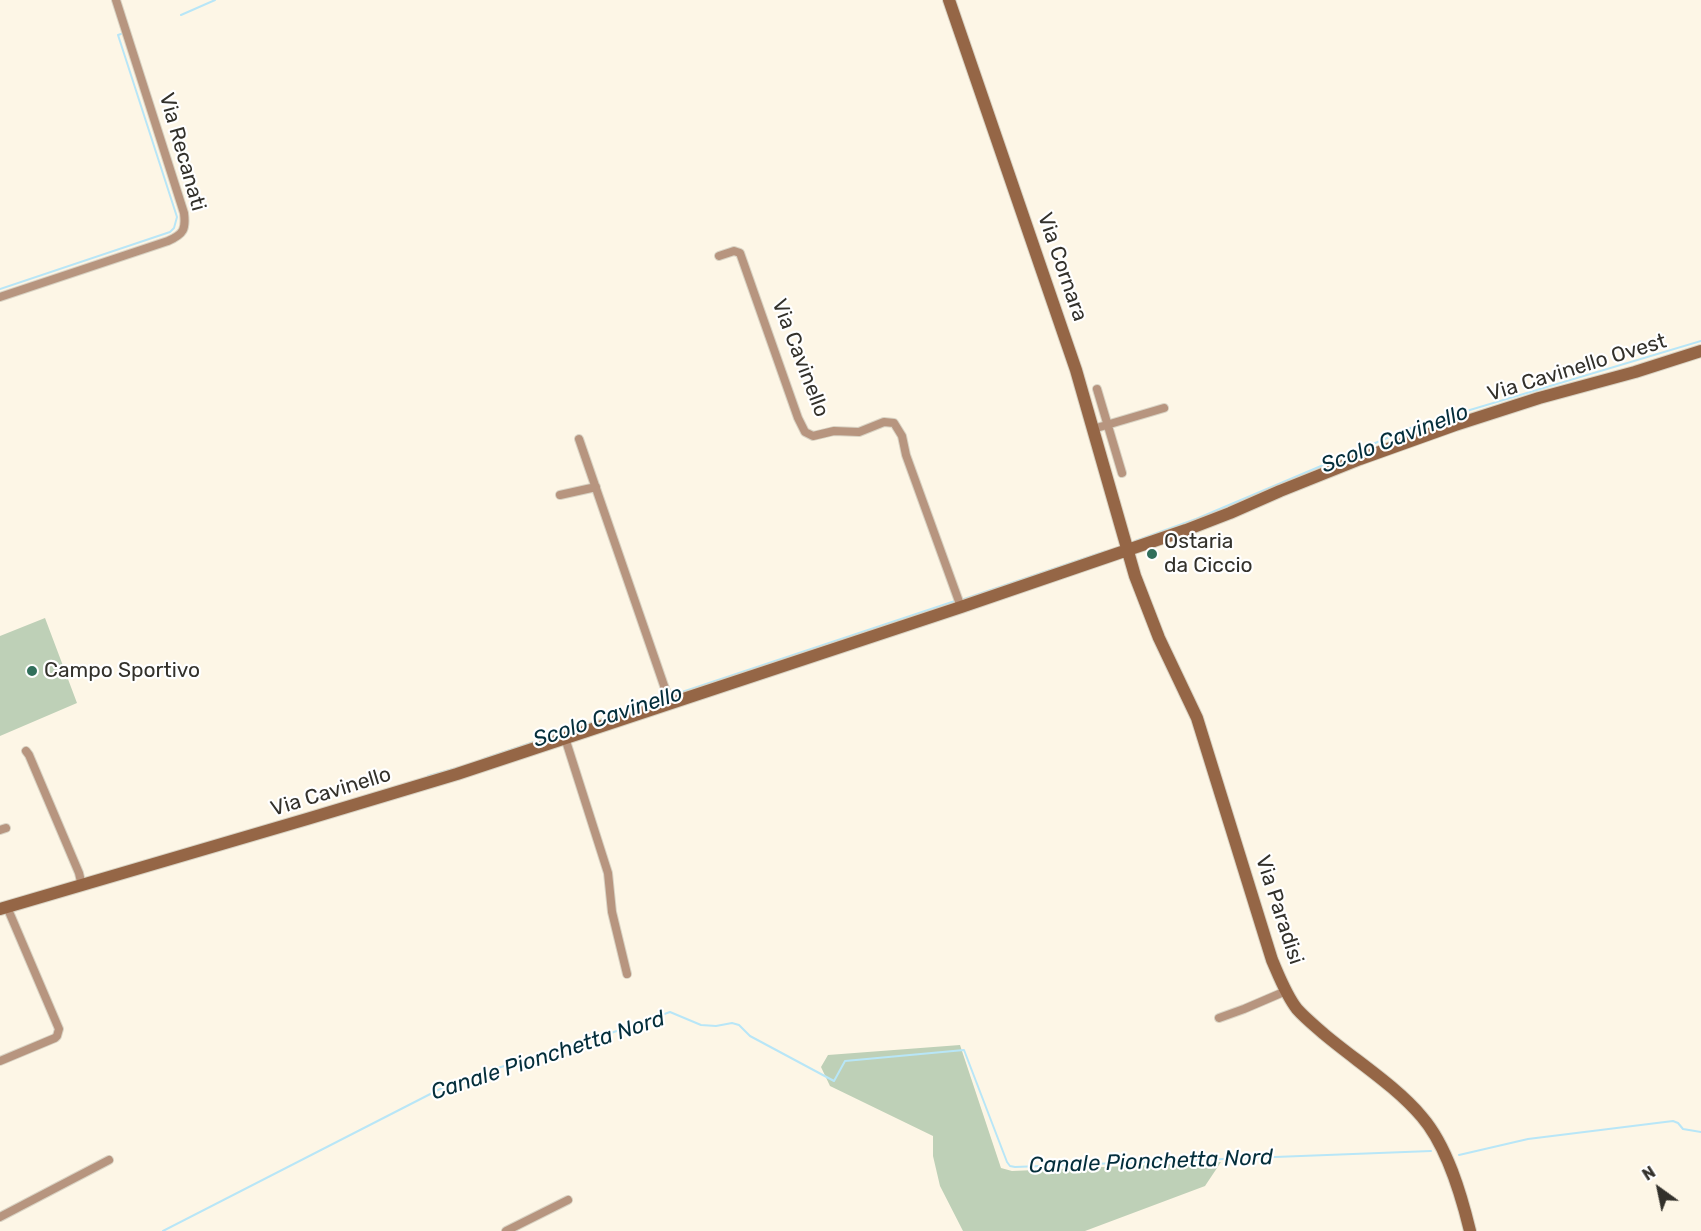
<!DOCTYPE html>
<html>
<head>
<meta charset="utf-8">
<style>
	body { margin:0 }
	#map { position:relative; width:1701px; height:1231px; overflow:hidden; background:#fdf6e6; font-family:Rubik,sans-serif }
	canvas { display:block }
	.north { position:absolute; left:1629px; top:1159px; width:60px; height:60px; -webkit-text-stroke:4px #fff; paint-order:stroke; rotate:327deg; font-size:16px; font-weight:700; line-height:24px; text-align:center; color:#33312b }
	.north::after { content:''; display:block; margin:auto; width:21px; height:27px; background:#33312b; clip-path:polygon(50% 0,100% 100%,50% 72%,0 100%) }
</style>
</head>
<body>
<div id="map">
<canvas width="1701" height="1231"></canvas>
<div class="north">N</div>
</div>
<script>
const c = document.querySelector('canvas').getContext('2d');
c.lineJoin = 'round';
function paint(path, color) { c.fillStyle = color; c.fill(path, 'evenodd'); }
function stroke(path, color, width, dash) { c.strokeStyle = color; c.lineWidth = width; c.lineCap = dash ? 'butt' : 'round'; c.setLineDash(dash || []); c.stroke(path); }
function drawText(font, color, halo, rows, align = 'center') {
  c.font = font + ' Rubik,sans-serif'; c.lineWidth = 4.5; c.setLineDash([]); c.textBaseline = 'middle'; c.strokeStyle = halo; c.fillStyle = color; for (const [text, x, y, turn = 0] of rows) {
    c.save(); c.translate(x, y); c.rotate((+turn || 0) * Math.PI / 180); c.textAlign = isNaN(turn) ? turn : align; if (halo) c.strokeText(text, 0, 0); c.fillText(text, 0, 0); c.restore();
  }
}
const green = new Path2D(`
	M 45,618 L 77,703 L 0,736 L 0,636 Z
	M 960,1045 L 1001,1168 L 1012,1171 L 1221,1162 L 1205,1186 L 1085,1231 L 963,1231 L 940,1186 L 933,1156 L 933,1136 L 830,1086 L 821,1067 L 828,1055 Z`);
const stream = new Path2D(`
	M 181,15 L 215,0
	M 0,289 L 170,232 L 174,228 L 177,217 L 118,35 L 121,34
	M 1135,541 L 1196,519 L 1413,427 L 1701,341
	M 961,600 L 1106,551
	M 670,696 L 955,601
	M 483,759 L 665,698
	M 428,776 L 460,767
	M 1459,1155 L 1528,1139 L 1673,1121 L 1678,1123 L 1683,1129 L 1701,1132
	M 163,1231 L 442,1088 L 453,1084 L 469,1081 L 488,1071 L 611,1033 L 670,1012 L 701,1025 L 716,1026 L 732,1023 L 739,1025 L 750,1036 L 834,1081 L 845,1061 L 964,1050 L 1007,1162 L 1010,1166 L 1015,1167 L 1431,1151`);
const street = new Path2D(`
	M 719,256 L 734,251 L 740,253 L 798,418 L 805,432 L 813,436 L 834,431 L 859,432 L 884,422 L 894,423 L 902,436 L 906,455 L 961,607
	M 0,297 L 168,241 C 184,234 186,229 184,213 L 116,0
	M 1097,389 L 1122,473
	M 1093,429 L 1164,408
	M 579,439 L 670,703
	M 560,495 L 596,487
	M 565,738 L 608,873 L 612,912 L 627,974
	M 26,751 L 29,755 L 79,873 L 82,886
	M 0,830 L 6,828
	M 1219,1018 L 1244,1009 L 1286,991
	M 0,1061 L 55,1038 L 57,1036 L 59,1029 L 7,907
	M 0,1217 L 109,1160
	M 506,1231 L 568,1200`);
const secondary = new Path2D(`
	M 949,0 L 1076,370 L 1135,576 L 1159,638 L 1197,718 L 1272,960 C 1279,976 1286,995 1297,1009 C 1305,1018 1315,1026 1324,1034 C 1356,1061 1396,1086 1422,1117 C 1447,1146 1461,1194 1470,1231
	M 0,909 L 307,819 L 457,774 L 961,607 L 1186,530 L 1230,513 L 1280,491 L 1360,459 L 1455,425 L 1539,398 L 1635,372 L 1701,351`);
const markers = [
	[1152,554,6,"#316f5b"],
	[32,671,6,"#316f5b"]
];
const streetNames = [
	["Via Recanati",182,152,74],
	["Via Cornara",1062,267,71],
	["Via Cavinello",800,358,69],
	["Via Cavinello Ovest",1577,368,-17],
	["Via Cavinello",331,792,-17],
	["Via Paradisi",1279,910,72]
];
const poiNames = [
	["Ostaria",1164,542],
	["da Ciccio",1164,566],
	["Campo Sportivo",44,671]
];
const waterNames = [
	["Scolo Cavinello",1395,439,-21],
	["Scolo Cavinello",608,717,-18],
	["Canale Pionchetta Nord",548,1056,-18],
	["Canale Pionchetta Nord",1151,1162,-2]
];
paint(green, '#bed0b7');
stroke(stream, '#b8e6f7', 2);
stroke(street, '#d9d3c4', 10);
stroke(secondary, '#d9d3c4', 14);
stroke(street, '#b7957f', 8);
stroke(secondary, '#956646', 12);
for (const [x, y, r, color] of markers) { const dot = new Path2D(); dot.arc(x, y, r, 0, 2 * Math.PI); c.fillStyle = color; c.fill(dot); stroke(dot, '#fff', 2); }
drawText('21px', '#33312b', '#fff', streetNames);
drawText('21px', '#33312b', '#fff', poiNames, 'left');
drawText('italic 22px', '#042e3b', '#fff', waterNames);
</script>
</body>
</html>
